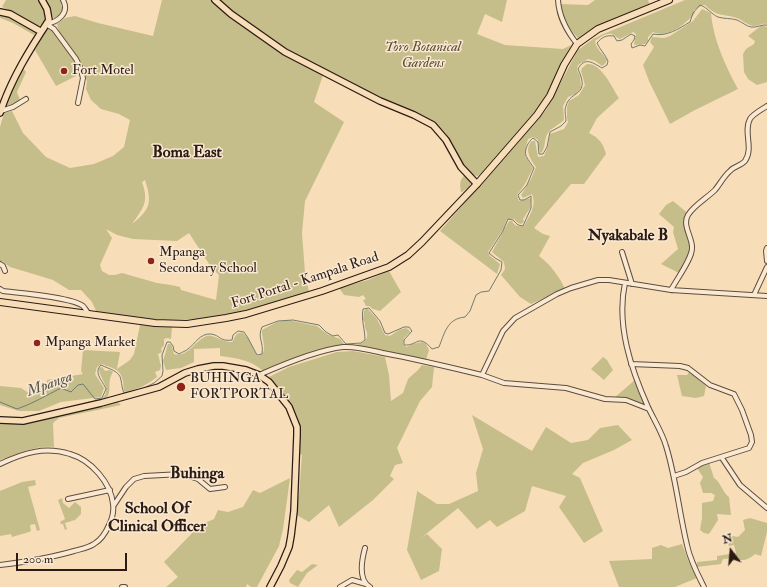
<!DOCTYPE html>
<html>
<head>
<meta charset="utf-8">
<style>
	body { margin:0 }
	#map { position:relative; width:767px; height:587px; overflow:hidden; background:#f8ddb9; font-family:"IM FELL Double Pica",serif }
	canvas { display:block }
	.north { position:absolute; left:711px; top:531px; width:40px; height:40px; -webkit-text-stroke:3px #fae9d2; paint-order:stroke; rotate:344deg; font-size:11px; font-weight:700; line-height:16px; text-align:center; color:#2b1b14 }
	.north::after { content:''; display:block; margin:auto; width:14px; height:18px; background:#2b1b14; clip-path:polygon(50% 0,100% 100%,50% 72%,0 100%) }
	.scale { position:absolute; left:16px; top:553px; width:111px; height:18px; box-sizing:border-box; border:2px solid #2b1b14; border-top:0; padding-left:5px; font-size:12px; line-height:14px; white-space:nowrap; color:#2b1b14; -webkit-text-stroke:3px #fae9d2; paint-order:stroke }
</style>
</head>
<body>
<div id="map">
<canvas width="767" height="587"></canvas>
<div class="north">N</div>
<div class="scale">200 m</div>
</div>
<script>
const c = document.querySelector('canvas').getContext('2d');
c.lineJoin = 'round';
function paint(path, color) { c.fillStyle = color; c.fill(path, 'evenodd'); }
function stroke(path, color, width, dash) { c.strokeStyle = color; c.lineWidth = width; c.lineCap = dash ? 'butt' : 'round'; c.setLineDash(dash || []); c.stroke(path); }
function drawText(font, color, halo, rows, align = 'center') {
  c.font = font + ' "IM FELL Double Pica",serif'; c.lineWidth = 3; c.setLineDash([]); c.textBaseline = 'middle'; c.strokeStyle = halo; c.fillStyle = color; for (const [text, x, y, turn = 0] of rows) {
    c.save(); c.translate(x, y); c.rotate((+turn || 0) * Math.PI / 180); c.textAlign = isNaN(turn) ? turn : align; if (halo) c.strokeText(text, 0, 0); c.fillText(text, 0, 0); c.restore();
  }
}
const green = new Path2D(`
	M 6,0 L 39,0 C 45,9 50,19 39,26 L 16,13 L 2,7 Z
	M 45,0 L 60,0 L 63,10 L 59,17 L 54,19 Z
	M 162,0 L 211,0 L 225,13 L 259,36 L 283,55 L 323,75 L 314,102 L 344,122 L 305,201 L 302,233 L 305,273 L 309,292 C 278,300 247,312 215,317 C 176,323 136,318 97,313 L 92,302 L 81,290 L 69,290 L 53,280 L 10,267 L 2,261 L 0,262 L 0,127 L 4,113 L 12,111 L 23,133 L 46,157 L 70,168 L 94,164 L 113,156 L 124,147 L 130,120 L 119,114 L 101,109 L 91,100 L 86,89 L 87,81 L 81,62 L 59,32 L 57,24 L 65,18 L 75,16 L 98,23 L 153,36 ZM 145,180 C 152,202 151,209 132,224 C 144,207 149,202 142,182 ZM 106,229 L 117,235 L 133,239 L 177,241 L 189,233 L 211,267 L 219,275 L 216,300 L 181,290 L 180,287 L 171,285 L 157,283 L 122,273 L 115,275 L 109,275 L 102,271 L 100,265 L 112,238 Z
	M 219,0 L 507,0 L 502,22 L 485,14 L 477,34 L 505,45 L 563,49 L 571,45 L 539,110 L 505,150 L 482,173 L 478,176 L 472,175 L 462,165 L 445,132 L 434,123 L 415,112 L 382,99 L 287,51 L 223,5 Z
	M 595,0 L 648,0 L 651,7 L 583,35 L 579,39 L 566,25 L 560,4 L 588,5 Z
	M 685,0 L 767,0 L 767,24 C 762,23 759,26 755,26 C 748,26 743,20 737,18 C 722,13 718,18 705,5 L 703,5 L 694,10 L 695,13 C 686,24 667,39 653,32 L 648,37 L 648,41 L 645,44 L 635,45 L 634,44 L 636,34 L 633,32 L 620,39 C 618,38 616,37 614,35 C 608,31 600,37 595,41 C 596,50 603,53 607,60 L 605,64 L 602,66 L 595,61 L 588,59 L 578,65 L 577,70 L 580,76 L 581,88 L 576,94 L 568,97 L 563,106 L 564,120 C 560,124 550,129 548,133 C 544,139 546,145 542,152 L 540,153 L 538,140 L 533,137 L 528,139 L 526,146 L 525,156 L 533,168 L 525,184 L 517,195 L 519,201 L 530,198 L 531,200 L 530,208 L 523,219 L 524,222 L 521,224 L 518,223 L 514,219 L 507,219 L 504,228 L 488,252 L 490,256 L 500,264 L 497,274 L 440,231 L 546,110 L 578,50 L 593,39 L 601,35 Z
	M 702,9 L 711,13 C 713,39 726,67 738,89 L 695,110 L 670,124 L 649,81 L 643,65 L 654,47 L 650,42 L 652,37 L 664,38 L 670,36 L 693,21 Z
	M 0,13 L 31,27 L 37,31 L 34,35 L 13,23 L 0,18 Z
	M 762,25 L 767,27 L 767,82 L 757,85 L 748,79 L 744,72 L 743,54 L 746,49 L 754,44 L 755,41 L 748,36 Z
	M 48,29 L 51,30 L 54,32 L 77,64 L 80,74 L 56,86 L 35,50 L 43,34 Z
	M 587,64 C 602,63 612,88 619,98 L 597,118 L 589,133 C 599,138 603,143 606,154 L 584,184 L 571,184 L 534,228 L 543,234 L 550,236 L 539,256 C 549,263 560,277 565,289 L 531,304 L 520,297 L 501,275 L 505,269 L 504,262 L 492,252 L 509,221 L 512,221 C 515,226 518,227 524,226 C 529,216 537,206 532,194 L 523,198 L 521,195 L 531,179 L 536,167 C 530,159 524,149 532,141 L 535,141 L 538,157 L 544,156 L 548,146 L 550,134 L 564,129 L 568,122 L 567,118 L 567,107 L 569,101 L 579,95 L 585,85 L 581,71 L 582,68 Z
	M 23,68 L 26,72 L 17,92 L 21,103 L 4,110 L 11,88 Z
	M 464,176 L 468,178 L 471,183 L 469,187 L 462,192 L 461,192 C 460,185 459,181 464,176 Z
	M 673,201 L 690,215 L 685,224 L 693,241 L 694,255 L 681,274 L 661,264 L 678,249 L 673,232 L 674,227 L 659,214 L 666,205 Z
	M 389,271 L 401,292 L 380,311 L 373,309 L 369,306 L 366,306 L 363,300 L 366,299 L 363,295 L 359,297 L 344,295 L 339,288 L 368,280 Z
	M 366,309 L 368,309 L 377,319 L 385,335 L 390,336 L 399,330 L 406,328 L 409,330 L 410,332 L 404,338 L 403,345 L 407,347 L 412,344 L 423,342 L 426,344 L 429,350 L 426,360 L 355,348 L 335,349 L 263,371 C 251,360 237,358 220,356 L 220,348 L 194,349 L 194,362 L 181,368 L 166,370 L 163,361 L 168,344 L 171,344 L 174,354 C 188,358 195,340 207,336 C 214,334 223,343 232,342 C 236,337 235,332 243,333 L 248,338 L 257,356 C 270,354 261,339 262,330 L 277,322 L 288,320 L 317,326 L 327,334 L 340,339 L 345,345 C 354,346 369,345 367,333 C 366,329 364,327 365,323 L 363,320 L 364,311 Z
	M 140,325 L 172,327 L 171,339 L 167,338 L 164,339 L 164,345 L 161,349 L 162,352 L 158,354 L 161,366 L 160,370 L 155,372 L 157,377 C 147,385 138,389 126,392 L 124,391 C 123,388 124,384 123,381 C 120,368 113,369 102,364 L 97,367 L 95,374 L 104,388 L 101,397 L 61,402 L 39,411 L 19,411 L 0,405 L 0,386 L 21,388 L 32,395 L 47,390 L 47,380 L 83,374 L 81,371 L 83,350 L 120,352 L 117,369 L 130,360 L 134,354 Z
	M 353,351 L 385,357 L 389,375 L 391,401 L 403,393 L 408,379 L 418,370 L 422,365 L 434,367 L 432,387 L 420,401 L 397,448 L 403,463 L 395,465 L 390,476 L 394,479 L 373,500 L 339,527 L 329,505 L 309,522 L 295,514 L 299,495 L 302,454 L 304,453 L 298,456 C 298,444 300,432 298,421 C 296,407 278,387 267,378 L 289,367 L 337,352 Z
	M 603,357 L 607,360 L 613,370 L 604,380 L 591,369 Z
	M 102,367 L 105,371 L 110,370 L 113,372 C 106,383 113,390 106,399 L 95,401 L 103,398 C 112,387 99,379 99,368 Z
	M 690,371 L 706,386 L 704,396 L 696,398 L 682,396 L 677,375 L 687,375 Z
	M 636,379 L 646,405 L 627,398 L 614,398 Z
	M 118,402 L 121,405 L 59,418 L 53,423 L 54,447 C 36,445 17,454 0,460 L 0,423 L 25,424 L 103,404 Z
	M 472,415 L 532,451 L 546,427 L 571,443 L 588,440 L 600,428 L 618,425 L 632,440 L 614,450 L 583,463 L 572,474 L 580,478 L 603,531 L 584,543 L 559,507 L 566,496 L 532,486 L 525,511 L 497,527 L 490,520 L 477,529 L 458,508 L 421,538 L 427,534 L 442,549 L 439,571 L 421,580 L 407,550 L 417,492 L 417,491 L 437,504 L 449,504 L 478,491 L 476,473 L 483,449 Z
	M 708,459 L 714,478 C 721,482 722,492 729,497 L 731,515 L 717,514 L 718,520 L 709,534 L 704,533 L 700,530 L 702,518 L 702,503 L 713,501 L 715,495 L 711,493 L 703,493 L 700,483 L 703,477 L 697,468 Z
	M 290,478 L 283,529 L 279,546 L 257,587 L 251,587 L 247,584 L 246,587 L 166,587 L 178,577 L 164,562 L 200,525 L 214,519 L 218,510 L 228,512 L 243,507 L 253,490 L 260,493 Z
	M 35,480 L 36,485 L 28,487 L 40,530 L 37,531 L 35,524 L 30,525 L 31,531 L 29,532 L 12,537 L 11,534 L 0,536 L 0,491 L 22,482 Z
	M 62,498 L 63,503 L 69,508 L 75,502 L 81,507 L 81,514 L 75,520 L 65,523 L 67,529 L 65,530 L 63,524 L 61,524 L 60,522 L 65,519 L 58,500 Z
	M 750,518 L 767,523 L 767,532 L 761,556 L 755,554 C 741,566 737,556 723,559 L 721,564 L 697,567 L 697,562 L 717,560 L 717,556 L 736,553 L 734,545 L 729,546 L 726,542 L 732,536 L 738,537 L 745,530 L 743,520 Z
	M 682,544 L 688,560 L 697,578 L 675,587 L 619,587 L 609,561 L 652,559 L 652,548 L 661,545 L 668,548 Z
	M 312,564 L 318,565 L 307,573 L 298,587 L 290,583 L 289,580 L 297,570 L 302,572 Z`);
const stream = new Path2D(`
	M 142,389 L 154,383 L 162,376 L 163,371 L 162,355 L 167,342 L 170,342 L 173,346 L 174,351 L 179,354 C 182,352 186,351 188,349 C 195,344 200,333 211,334 C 220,335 220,342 232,340 L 233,335 L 238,331 L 244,332 L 248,338 L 257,355 L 262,354 C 264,342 257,338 262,327 L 278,321 L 293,320 L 319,325 L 326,332 L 333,336 L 338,335 L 346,344 L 361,343 L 365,340 C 365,329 361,320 363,309 L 369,308 L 380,321 L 385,333 L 388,334 L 404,327 L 409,327 L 412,331 L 404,340 L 404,345 C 418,346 418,333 432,349 L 439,347 C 445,332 447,319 465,317 L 470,311 L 476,295 L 481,292 L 489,291 L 501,270 L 502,262 L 495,258 L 489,253 L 503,231 L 508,219 L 513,220 L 518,225 L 523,226 L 531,208 L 531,196 L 524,200 L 520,200 L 518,195 L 527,185 L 534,168 C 532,165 528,160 526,156 C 524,150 528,142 533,138 L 538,142 L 539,154 L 543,154 L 547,147 L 550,132 L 561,126 L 566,121 C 566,117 564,110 566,106 C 570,90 591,97 578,69 C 585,56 593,63 602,68 L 607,65 L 608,61 C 605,54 600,50 597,43 C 602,37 606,35 614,36 L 617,41 L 622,40 L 631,34 L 635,36 L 634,40 L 631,44 L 632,48 L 640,45 L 645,46 L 653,34 C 667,37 678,29 690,22 L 693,13 L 700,5 C 707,7 711,14 718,17 C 724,19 731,18 737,20 C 742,22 746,26 751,27 C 757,28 762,24 767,25
	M 0,402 L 17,409 C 32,404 47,395 61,388 L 71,392 L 78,385 L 83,384 L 95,399 L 102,398 L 106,389 C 103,381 93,373 101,365 C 109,369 120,371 121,380 C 122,385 122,389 124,393 L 133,391`);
const minor = new Path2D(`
	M 558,0 C 559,17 566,30 577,44
	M 46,24 L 54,29 L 76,59 L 80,67 L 83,78 L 78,103
	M 46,24 C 58,22 70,13 63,0
	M 1,111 L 13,107 L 26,99
	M 767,248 L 766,251 L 767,261
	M 622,252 L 632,284
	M 0,264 L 3,266 L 5,271
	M 625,283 C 616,325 631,369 648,407 C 654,420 662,432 666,446 C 676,478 679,512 687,545 C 690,560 697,573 704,587
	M 0,289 L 3,291 C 19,293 72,297 83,306 C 85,308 87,312 89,314
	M 671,290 C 676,280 693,258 692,247 C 692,237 682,225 688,215 C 694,205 707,198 715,190 C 720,184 724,176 730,171 C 734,166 741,166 745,161 C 754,148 743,132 750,119 C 753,114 761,110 767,106
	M 754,295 L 767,267
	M 631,364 L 680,366 L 688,368 L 710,385 L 734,394 L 742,410 L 751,435 L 752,442 L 749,448 L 702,463 L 686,472 L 674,476
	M 259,375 C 284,364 317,350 343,347 C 356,346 370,350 383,353 C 416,359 449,367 482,375 L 503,331 L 515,318 L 557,294 L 571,288 L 598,280 L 609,280 L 671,290 L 767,296
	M 482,375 L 504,383 L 566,388 L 605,399 L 626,400 L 649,409
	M 722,458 L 740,485 L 767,508
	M 0,464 C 23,453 45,446 70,454 C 91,460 111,483 113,504 C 114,511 112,519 109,525 C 106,532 101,540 94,544 C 88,548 81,549 74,551 C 50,558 25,562 0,565
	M 68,499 L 110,490
	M 114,505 L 126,487 L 134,479 L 144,476 L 182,474 L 198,479 L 210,489 L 225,487
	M 365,548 C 362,559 358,580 370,587
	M 122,587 L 125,587
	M 340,587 L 352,580 L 366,584`);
const major = new Path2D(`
	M 215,0 L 231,14 L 285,52 L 380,101 L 414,115 L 433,125 L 446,140 L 461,167 L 477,184
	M 0,12 L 10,14 L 40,31
	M 0,113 C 11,79 30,49 49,20 L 47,9 L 42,0
	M 0,420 L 23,421 L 101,403 L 159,387 L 185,373 L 198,369 L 214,366 L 223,366 L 246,370 L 259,375 L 269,382 L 289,407 L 297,427 L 297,435 L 294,511 L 291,536 L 289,547 L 281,566 L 270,587`);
const highway = new Path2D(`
	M 0,302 L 155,323 L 187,324 L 226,318 L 246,314 L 322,291 L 389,267 L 408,255 L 422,242 L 477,184 L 537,115 L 550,96 L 564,65 L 577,44 L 598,29 L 669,0`);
const markers = [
	[64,71,4,"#8f2418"],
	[151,261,4,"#8f2418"],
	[37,343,4,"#8f2418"],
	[181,387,5,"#8f2418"]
];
const parkNames = [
	["Toro Botanical",423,48],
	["Gardens",423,64]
];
const poiNames = [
	["Fort Motel",72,71],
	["Mpanga",159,253],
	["Secondary School",159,269],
	["Mpanga Market",45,343],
	["BUHINGA",190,379],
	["FORTPORTAL",190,395]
];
const streetNames = [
	["Fort Portal - Kampala Road",305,281,-18]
];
const waterNames = [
	["Mpanga",50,385,-20]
];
const quarterNames = [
	["Boma East",187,154],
	["Nyakabale B",628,237],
	["Buhinga",197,475],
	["School Of",157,510],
	["Clinical Officer",157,528]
];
paint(green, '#c5be8a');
stroke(stream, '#707c6f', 1);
stroke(minor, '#5e4c3d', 6);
stroke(major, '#2b1b14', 8);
stroke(highway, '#2b1b14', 8);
stroke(minor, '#fae9d2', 4);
stroke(major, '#f8ddb9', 5.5);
stroke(highway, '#f8ddb9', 6);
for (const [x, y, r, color] of markers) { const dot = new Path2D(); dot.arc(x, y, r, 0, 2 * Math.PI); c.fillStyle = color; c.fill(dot); stroke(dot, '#fae9d2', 1.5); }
drawText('italic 14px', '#594c37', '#fae9d2', parkNames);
drawText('14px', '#2b1b14', '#fae9d2', poiNames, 'left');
drawText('14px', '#2b1b14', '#fae9d2', streetNames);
drawText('italic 15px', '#535349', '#fae9d2', waterNames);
drawText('bold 16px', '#2b1b14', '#fae9d2', quarterNames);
</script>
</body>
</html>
